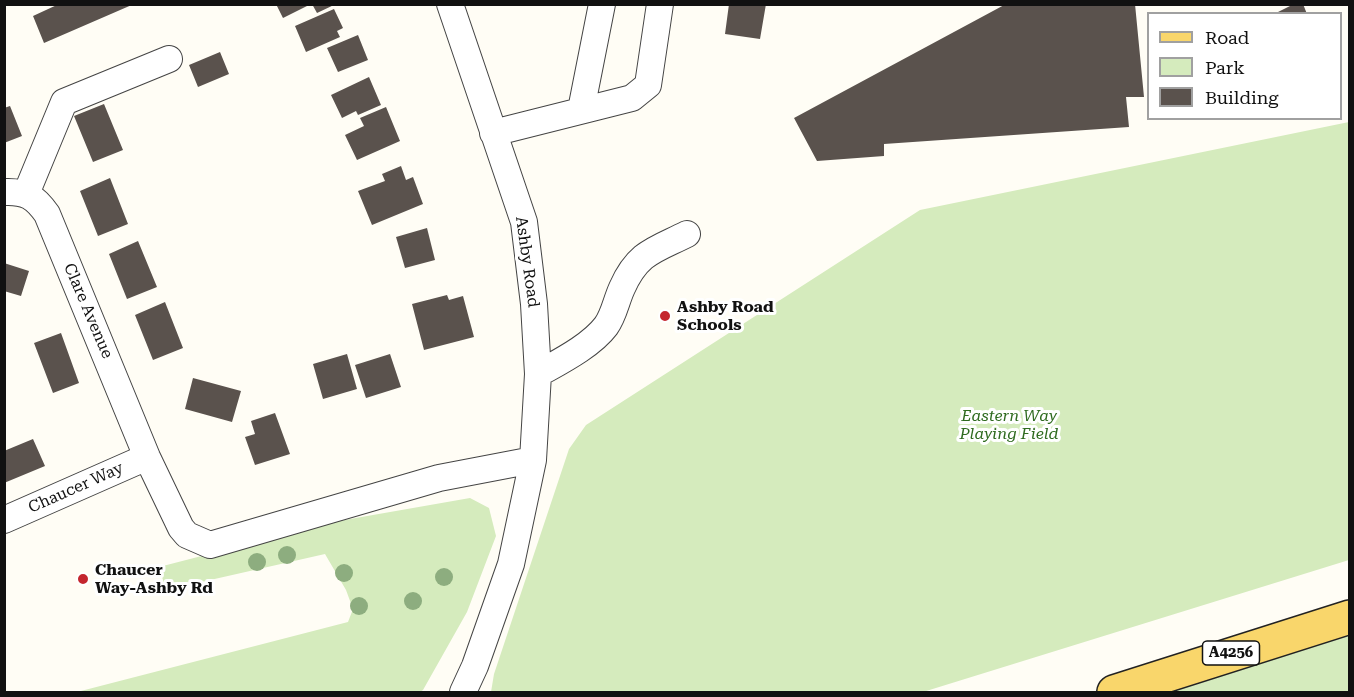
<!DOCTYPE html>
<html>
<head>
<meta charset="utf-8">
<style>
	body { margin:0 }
	#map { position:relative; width:1354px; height:697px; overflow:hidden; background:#fffdf5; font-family:"Roboto Serif",serif }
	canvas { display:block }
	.frame { position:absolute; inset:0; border:6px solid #111; pointer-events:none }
	.legend { position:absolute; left:1147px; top:12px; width:195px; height:108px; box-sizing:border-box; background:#fff; border:2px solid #a0a0a0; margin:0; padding:8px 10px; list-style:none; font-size:18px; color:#111 }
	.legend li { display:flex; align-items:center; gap:12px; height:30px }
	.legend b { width:30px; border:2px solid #a0a0a0 }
</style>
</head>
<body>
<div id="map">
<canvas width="1354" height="697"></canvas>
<div class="frame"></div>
<ul class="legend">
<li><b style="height:8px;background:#f9d66b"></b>Road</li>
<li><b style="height:16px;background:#d5ebbd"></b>Park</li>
<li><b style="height:16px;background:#5a524d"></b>Building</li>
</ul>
</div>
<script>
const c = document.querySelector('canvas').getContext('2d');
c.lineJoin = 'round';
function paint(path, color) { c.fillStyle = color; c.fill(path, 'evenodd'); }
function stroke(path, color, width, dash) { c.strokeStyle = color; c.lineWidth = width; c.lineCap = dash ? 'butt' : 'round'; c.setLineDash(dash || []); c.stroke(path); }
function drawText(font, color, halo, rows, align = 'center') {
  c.font = font + ' "Roboto Serif",serif'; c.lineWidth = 6; c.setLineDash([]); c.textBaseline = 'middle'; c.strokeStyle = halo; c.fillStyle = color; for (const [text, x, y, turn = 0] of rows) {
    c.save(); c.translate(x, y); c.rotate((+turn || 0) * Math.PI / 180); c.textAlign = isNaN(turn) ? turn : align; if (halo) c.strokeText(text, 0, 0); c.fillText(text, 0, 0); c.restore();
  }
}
const green = new Path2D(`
	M 1349,122 L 1349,560 L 923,692 L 491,692 L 494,674 L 569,449 L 586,425 L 920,210 Z
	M 470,498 L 489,508 L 496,536 L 467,612 L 423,690 L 420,692 L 77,692 L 348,622 L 353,609 L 346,590 L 325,554 L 166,590 L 159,567 L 333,522 Z
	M 1349,633 L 1349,692 L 1154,692 Z`);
const building = new Path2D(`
	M 59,4 L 134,4 L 44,43 L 33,16 Z
	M 276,4 L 311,4 L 283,18 Z
	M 312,4 L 336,4 L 317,13 Z
	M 729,4 L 766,4 L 760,39 L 725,34 Z
	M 1006,4 L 1135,4 L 1144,97 L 1126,97 L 1129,127 L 884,144 L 884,156 L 817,161 L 794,118 Z
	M 1294,4 L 1303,4 L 1307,14 L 1274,14 Z
	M 334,9 L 343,28 L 337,31 L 340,37 L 306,52 L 295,26 Z
	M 358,35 L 368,60 L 338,72 L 327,48 Z
	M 220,52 L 229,74 L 198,87 L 189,65 Z
	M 369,77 L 381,105 L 358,115 L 356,111 L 342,118 L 331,95 Z
	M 104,104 L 123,150 L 93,162 L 74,116 Z
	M 10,106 L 22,136 L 4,143 L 4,108 Z
	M 386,107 L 400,141 L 357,160 L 345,135 L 364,126 L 360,118 Z
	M 401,166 L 406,180 L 413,177 L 423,204 L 372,225 L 358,191 L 385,181 L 382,174 Z
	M 110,178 L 128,224 L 98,236 L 80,191 Z
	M 427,228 L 435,260 L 405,268 L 396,237 Z
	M 138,241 L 157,287 L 127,299 L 109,254 Z
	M 4,263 L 29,271 L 21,296 L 4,291 Z
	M 447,295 L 449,300 L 463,296 L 474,337 L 424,350 L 412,304 Z
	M 165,302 L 183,348 L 153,360 L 135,315 Z
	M 61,333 L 79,383 L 53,393 L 34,343 Z
	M 347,354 L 357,389 L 323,399 L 313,364 Z
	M 390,354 L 401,387 L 366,398 L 355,365 Z
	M 193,378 L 241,391 L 232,422 L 185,409 Z
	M 275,413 L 290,454 L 255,465 L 245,437 L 255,434 L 251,421 Z
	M 33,439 L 45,466 L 4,483 L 4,451 Z`);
const minor = new Path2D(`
	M 450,4 L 524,222 L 534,304 L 538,374 L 533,460 L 511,564 L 475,666 L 463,692
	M 581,110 L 602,4
	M 493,133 L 632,98 L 648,85 L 660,4
	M 4,192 C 26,191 35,197 47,214 L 147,457 L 181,528 L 187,535 L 210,545 L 439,478 L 533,460
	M 26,194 L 64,102 L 169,59
	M 538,374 C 559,362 591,346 606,326 C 614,315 616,301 622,288 C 638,252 655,250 687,234
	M 4,520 L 147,457`);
const major = new Path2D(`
	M 1114,692 L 1350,617`);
const trees = [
	[287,555],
	[257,562],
	[344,573],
	[444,577],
	[413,601],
	[359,606]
];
const markers = [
	[665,316,6,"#c4262e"],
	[83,579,6,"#c4262e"]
];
const shields = [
	[1231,653,57]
];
const shieldNames = [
	["A4256",1231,653]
];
const streetNames = [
	["Ashby Road",527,262,82],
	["Clare Avenue",88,311,67],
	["Chaucer Way",76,488,-24]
];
const poiNames = [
	["Ashby Road",677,307],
	["Schools",677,325],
	["Chaucer",95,570],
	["Way-Ashby Rd",95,588]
];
const parkNames = [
	["Eastern Way",1009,416],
	["Playing Field",1009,434]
];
paint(green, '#d5ebbd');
paint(building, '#5a524d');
stroke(minor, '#444', 28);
stroke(major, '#222', 36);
stroke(minor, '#fff', 26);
stroke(major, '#f9d66b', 33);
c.fillStyle = '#8dad7f';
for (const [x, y] of trees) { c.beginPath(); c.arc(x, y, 9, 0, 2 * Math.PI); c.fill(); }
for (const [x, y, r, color] of markers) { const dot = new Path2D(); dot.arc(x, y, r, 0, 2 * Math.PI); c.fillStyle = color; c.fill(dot); stroke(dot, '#fff', 2); }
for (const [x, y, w] of shields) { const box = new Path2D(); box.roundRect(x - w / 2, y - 12, w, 24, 4.5); c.fillStyle = '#fff'; c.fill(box); stroke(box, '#111', 1.5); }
drawText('bold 15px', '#111', null, shieldNames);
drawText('16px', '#111', '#fff', streetNames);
drawText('bold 16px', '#111', '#fff', poiNames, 'left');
drawText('italic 16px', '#2f6b1f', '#fff', parkNames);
</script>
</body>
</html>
